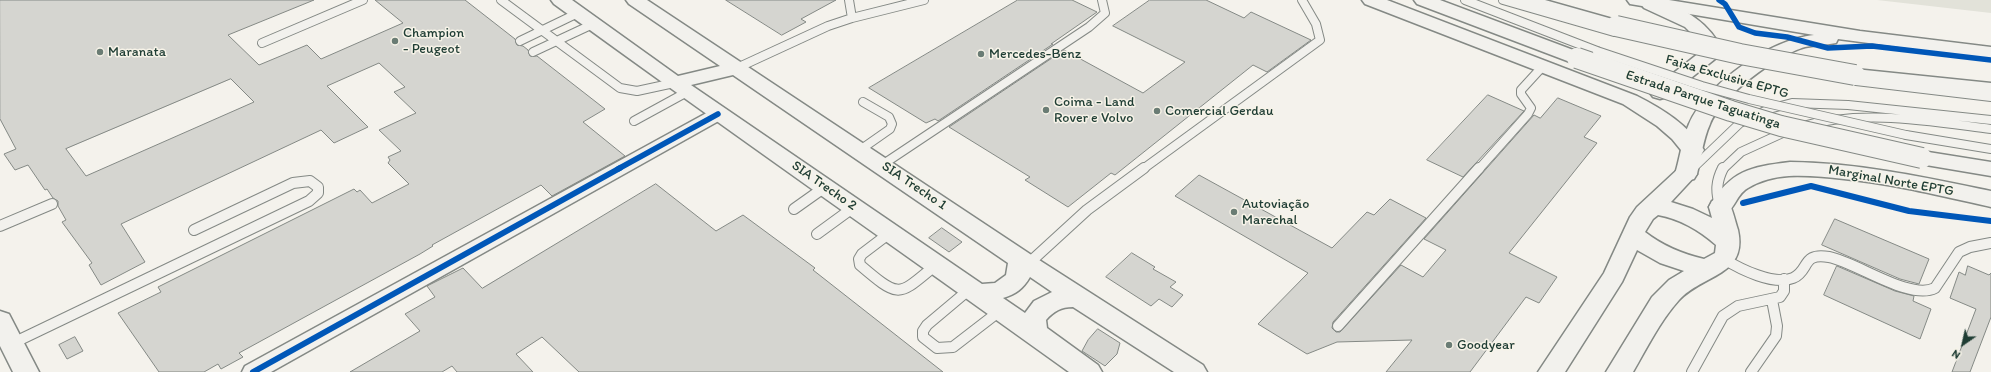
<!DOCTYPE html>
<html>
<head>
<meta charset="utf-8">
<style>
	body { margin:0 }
	#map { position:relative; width:1991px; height:372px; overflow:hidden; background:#f4f2ec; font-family:Itim,sans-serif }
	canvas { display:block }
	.north { position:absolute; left:1943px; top:324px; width:40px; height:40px; -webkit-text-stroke:3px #f7f3e8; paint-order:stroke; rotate:214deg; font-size:11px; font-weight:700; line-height:16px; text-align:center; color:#1f3d34 }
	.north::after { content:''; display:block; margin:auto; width:14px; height:18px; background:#1f3d34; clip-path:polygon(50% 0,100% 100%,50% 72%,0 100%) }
</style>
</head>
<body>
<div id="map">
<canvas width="1991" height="372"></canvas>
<div class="north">N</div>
</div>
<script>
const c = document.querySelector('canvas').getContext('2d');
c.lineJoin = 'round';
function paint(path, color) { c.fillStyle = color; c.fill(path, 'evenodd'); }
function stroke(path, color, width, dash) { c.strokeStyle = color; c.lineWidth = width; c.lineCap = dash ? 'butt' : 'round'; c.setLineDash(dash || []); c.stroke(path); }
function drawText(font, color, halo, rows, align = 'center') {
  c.font = font + ' Itim,sans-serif'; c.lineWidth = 3; c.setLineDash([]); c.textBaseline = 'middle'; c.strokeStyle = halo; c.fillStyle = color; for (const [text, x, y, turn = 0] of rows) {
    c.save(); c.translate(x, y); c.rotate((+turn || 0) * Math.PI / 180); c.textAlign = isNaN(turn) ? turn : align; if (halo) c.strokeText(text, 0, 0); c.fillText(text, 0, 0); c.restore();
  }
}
const green = new Path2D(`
	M 1877,0 L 1991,0 L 1991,13 Z`);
const building = new Path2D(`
	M 0,0 L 314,0 L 228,35 L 259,65 L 307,45 L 321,59 L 403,23 L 375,0 L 465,0 L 515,39 L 517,45 L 523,46 L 528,50 L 530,56 L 537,56 L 605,109 L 583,122 L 625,156 L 552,196 L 541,185 L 432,245 L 433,246 L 420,254 L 239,353 L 243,357 L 221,369 L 218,364 L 204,372 L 159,372 L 118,313 L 161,292 L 158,287 L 354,189 L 357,192 L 360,190 L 372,203 L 409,184 L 388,163 L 390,160 L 388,157 L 401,151 L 379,130 L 416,113 L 394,92 L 405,87 L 379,63 L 327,86 L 368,127 L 334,143 L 321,130 L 121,224 L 145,262 L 101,285 L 89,265 L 92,263 L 62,222 L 66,220 L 58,206 L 58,201 L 53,198 L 47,189 L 45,190 L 28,165 L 15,170 L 4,154 L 16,149 L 0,119 ZM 231,79 L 254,102 L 86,176 L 66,149 Z
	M 726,0 L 836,0 L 801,19 L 806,22 L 782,35 Z
	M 1018,0 L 1072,0 L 1097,12 L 1051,44 L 1053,44 L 938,121 L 935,119 L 926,123 L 869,88 Z
	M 1150,0 L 1206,0 L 1244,18 L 1251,12 L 1311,40 L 1267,72 L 1253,65 L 1115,175 L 1111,173 L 1068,207 L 1025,180 L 1030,177 L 949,127 L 1064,50 L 1143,93 L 1185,62 L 1113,26 Z
	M 1488,95 L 1524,111 L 1463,177 L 1427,160 Z
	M 1558,98 L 1601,116 L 1584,137 L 1597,143 L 1509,253 L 1557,277 L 1539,303 L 1526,297 L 1470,372 L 1386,372 L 1412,340 L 1337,342 L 1307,354 L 1258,324 L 1308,273 L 1175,196 L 1199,175 L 1332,248 L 1367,212 L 1374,215 L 1390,199 L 1426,218 L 1333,322 L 1332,328 L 1336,332 L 1340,332 L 1401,265 L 1423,277 L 1446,250 L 1424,239 L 1534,115 L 1540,118 Z
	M 656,184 L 716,231 L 743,215 L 815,268 L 813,270 L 943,372 L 579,372 L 542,337 L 516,354 L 533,372 L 457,372 L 452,366 L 442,372 L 350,372 L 420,331 L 405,314 L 435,297 L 427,286 L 463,268 L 482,288 Z
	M 1835,219 L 1929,259 L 1919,284 L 1900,279 L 1822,245 Z
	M 942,228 L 962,242 L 949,252 L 929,238 Z
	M 1132,253 L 1155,267 L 1153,269 L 1176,282 L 1170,287 L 1183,295 L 1172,307 L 1159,299 L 1151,306 L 1106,277 Z
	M 1837,266 L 1895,291 L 1914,296 L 1913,301 L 1931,309 L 1920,339 L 1824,295 Z
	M 1968,266 L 1989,275 L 1991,273 L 1991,317 L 1970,372 L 1952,372 L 1976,309 L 1950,298 L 1959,272 L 1965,275 Z
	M 1098,329 L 1120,343 L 1117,354 L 1105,366 L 1082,351 L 1088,340 Z
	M 75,337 L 83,351 L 67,359 L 59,345 Z`);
const laneFar1 = new Path2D(`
	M 501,0 L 620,88 L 637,91 L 674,83
	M 849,0 L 852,18
	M 1465,0 L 1597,51
	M 1503,0 L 1614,32
	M 520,41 L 578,13
	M 262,43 L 363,0
	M 533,52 L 593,24
	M 737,68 L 828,26 L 852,18 L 924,0
	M 1856,81 L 1991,97
	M 634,121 L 687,92
	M 1799,127 C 1863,109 1927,121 1991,129
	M 1906,135 L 1991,149
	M 860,150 L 890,129 L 892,124 L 889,117 L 863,102
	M 882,165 L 1089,27 L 1105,13 L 1102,0
	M 1143,169 L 1320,40 L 1316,24 L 1302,0
	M 1479,169 L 1528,114 L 1531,108 L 1521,94 L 1521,90 L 1543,66
	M 1692,169 L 1740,123 L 1769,109 L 1792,103 L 1848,105 L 1991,120
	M 1723,169 L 1741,152 L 1787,131`);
const lane = new Path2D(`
	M 1720,206 C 1716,191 1716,182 1723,168
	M 794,209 L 825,187
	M 0,226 L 52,204
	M 891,232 L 862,254 L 859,259 L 860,265 C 901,300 898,296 937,264
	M 817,234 L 854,207
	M 1724,259 C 1740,269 1774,286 1793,278 C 1810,271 1801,252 1829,257 C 1856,262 1910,301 1935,288 L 1959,252 L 1970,247 L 1991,243
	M 1028,264 L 1087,210 L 1144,168
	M 971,288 L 927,325 L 923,331 L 923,337 L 937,348 L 953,347 L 1001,310
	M 1338,326 L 1479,168
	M 11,344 L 309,201 L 318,193 L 318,187 L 310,181 L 293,183 L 194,230
	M 1692,372 L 1723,316 L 1738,306 L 1780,297 L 1784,291 L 1784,279
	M 1751,372 L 1776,336 L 1777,326 L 1772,300`);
const street = new Path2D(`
	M 718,109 L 724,110 L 726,114 L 724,118 L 271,372 L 242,372 L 245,366 L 712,110 Z`);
const secondary = new Path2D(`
	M 551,0 L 572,0 L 678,76 L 720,66 L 629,4 L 626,0 L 647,0 L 1036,258 L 1203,365 L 1207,372 L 1174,372 L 1073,307 C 1061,307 1054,311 1046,320 L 1047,328 L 1098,365 L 1102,372 L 1069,372 C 898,249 724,128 554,4 ZM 733,75 L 1008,263 L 1006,275 L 995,283 L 982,284 L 691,85 ZM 1030,277 L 1052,292 L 1034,301 L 1025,313 L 1003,298 C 1016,294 1023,289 1030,277 Z
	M 1686,167 L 1694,169 L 1697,174 L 1671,202 L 1693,209 L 1712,218 L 1709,207 L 1712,201 L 1720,199 L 1728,201 C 1733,210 1735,221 1738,230 C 1748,276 1703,274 1679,300 C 1660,321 1647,348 1633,372 L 1606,372 L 1652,297 L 1669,280 L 1684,271 L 1660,263 L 1637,250 L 1622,282 L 1565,372 L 1538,372 L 1604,273 L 1630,217 L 1637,207 L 1678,169 ZM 1658,215 C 1680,219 1699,230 1716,245 L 1715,253 L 1704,259 C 1683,254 1663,246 1645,232 L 1653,219 Z
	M 0,311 L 9,314 L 39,372 L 13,372 L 0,346 Z`);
const primary = new Path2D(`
	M 1627,0 L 1669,0 L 1860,31 L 1991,47 L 1991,59 L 1838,39 L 1836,43 C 1826,45 1815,45 1805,47 C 1777,55 1721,96 1710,124 C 1703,139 1701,158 1697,174 L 1694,179 L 1686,181 L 1678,179 L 1675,174 C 1680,158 1682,139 1689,124 C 1706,84 1771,39 1814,35 L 1636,5 L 1630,4 Z
	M 1790,162 C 1859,163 1924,177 1991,191 L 1991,207 C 1942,196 1894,184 1844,179 C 1826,177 1807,175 1789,176 C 1774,177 1761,180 1748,188 C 1732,197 1736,219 1712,213 L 1709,207 C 1731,170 1750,167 1790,162 Z`);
const highway = new Path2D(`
	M 1362,0 L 1387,0 L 1637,96 C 1663,109 1688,125 1704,150 L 1701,155 L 1693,157 L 1685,155 L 1672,139 L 1657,126 L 1623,104 L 1365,4 Z
	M 1414,0 L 1440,0 L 1584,54 L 1587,58 L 1584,62 L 1577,64 L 1570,62 L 1417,4 Z
	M 1516,0 L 1545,0 L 1623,22 L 1625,26 L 1623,30 L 1616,32 L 1519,4 Z
	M 1644,0 C 1673,0 1703,18 1718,42 L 1718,55 L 1715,59 L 1667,97 L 1660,99 L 1653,97 L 1650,93 L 1653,89 L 1699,53 L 1700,42 L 1685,27 L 1644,8 L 1641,4 Z
	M 1855,69 L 1991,83 L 1991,95 L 1848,79 L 1845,75 L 1848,71 Z
	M 1922,151 L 1991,162 L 1991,176 L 1914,163 L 1911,158 L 1914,153 Z`);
const laneBridge = new Path2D(`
	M 1597,51 L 1702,86 L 1749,99 L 1906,135`);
const highwayBridge = new Path2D(`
	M 1616,26 L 1740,54 L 1855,75
	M 1577,58 L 1731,111 L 1781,126 L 1922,158`);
const cyclewayFar1 = new Path2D(`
	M 1719,0 L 1725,4 L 1739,27 L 1755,33 L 1787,37 L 1828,48 L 1872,46 L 1991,60
	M 618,169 L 718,114`);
const cycleway = new Path2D(`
	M 1743,203 L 1811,186 L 1909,211 L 1991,221
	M 253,372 L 620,168`);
const markers = [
	[395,41,4,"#6a7c74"],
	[100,52,4,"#6a7c74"],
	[981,54,4,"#6a7c74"],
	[1046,110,4,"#6a7c74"],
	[1157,111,4,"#6a7c74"],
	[1234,212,4,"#6a7c74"],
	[1449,345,4,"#6a7c74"]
];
const poiNames = [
	["Champion",403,33],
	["- Peugeot",403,49],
	["Maranata",108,52],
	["Mercedes-Benz",989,54],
	["Coima - Land",1054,102],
	["Rover e Volvo",1054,118],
	["Comercial Gerdau",1165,111],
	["Autoviação",1242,204],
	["Marechal",1242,220],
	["Goodyear",1457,345]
];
const streetNames = [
	["Faixa Exclusiva EPTG",1727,77,16],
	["Estrada Parque Taguatinga",1703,100,18],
	["Marginal Norte EPTG",1891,181,10],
	["SIA Trecho 2",824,186,35],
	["SIA Trecho 1",914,186,34]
];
paint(green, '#e2e2d9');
paint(building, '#d5d5d0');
stroke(building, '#848985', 1);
stroke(laneFar1, '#848985', 10);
stroke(lane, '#848985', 12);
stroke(street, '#848985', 3);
stroke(secondary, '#848985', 3);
stroke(primary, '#848985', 3);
stroke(highway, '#848985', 3);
stroke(laneFar1, '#f2f1ed', 8);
stroke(lane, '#f2f1ed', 10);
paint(street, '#f2f1ed');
paint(secondary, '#f2f1ed');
paint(primary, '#f2f1ed');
paint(highway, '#f2f1ed');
stroke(laneBridge, '#848985', 10, []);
stroke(highwayBridge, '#848985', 22, []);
stroke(laneBridge, '#f2f1ed', 8);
stroke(highwayBridge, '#f2f1ed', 20);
stroke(cyclewayFar1, '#0057b8', 5.5);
stroke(cycleway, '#0057b8', 6);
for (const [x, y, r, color] of markers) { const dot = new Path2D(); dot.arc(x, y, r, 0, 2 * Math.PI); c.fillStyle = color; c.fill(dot); stroke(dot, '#f7f3e8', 1.5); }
drawText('14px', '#1f3d34', '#f7f3e8', poiNames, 'left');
drawText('14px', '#1f3d34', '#f7f3e8', streetNames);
</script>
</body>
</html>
